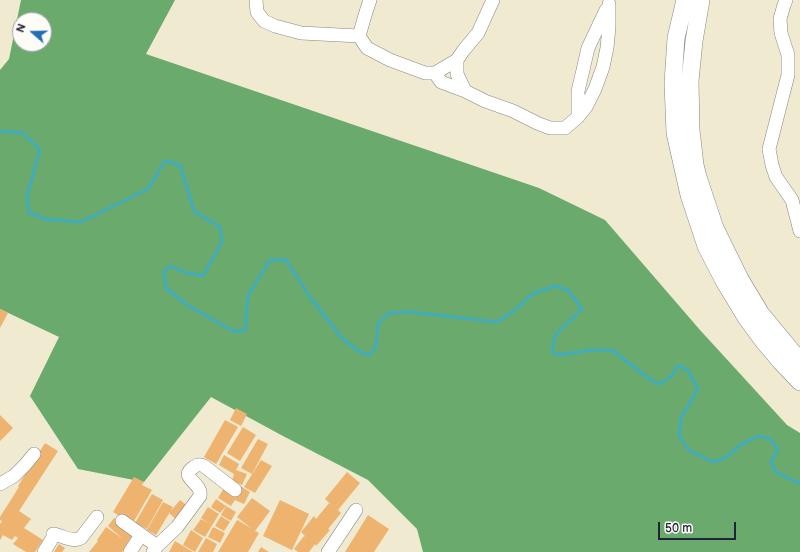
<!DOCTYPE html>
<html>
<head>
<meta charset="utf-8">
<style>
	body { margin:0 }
	#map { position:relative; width:800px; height:552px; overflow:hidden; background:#efead0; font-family:"Balsamiq Sans",sans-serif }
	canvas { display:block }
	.north { position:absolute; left:12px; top:12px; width:40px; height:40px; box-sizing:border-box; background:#fdfcf7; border:1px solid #a5a5ac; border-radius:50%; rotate:290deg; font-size:11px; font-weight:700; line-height:16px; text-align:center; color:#22223b }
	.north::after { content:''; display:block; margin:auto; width:14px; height:18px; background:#1f6fb2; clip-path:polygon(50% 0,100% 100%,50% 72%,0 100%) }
	.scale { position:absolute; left:658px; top:522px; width:78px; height:18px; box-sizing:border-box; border:2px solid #22223b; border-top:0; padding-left:5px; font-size:12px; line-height:14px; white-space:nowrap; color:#22223b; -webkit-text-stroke:3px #fdfcf7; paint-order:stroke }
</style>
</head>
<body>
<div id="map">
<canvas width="800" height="552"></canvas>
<div class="north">N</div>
<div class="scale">50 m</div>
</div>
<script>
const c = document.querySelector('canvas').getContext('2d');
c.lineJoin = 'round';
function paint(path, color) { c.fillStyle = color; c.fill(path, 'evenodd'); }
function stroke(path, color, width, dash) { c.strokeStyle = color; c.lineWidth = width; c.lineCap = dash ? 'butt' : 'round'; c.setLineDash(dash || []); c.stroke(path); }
const forest = new Path2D(`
	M 21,0 L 175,0 L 146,54 L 539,188 L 605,220 L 700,330 L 787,425 L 800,433 L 800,552 L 423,552 L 417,529 L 368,480 L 283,436 L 211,397 L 144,482 L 78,469 L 30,396 L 59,337 L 0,309 L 0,70 L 9,59 ZM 20,20 L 44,20 L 44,44 L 20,44 Z`);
const stream = new Path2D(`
	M 0,131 L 23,133 L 40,150 L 27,196 L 29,213 L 45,219 L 81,222 L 148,189 L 165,161 L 180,165 L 194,211 L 220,227 L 222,242 L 203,276 L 184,272 L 171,266 L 164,271 L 166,288 L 187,305 L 233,331 L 245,331 L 248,296 L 270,260 L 286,260 L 312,300 L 342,338 L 358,351 L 369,355 L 376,347 L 378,324 L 389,313 L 411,312 L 497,322 L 514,311 L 532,294 L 555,286 L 568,290 L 582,309 L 555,335 L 552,352 L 559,355 L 592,350 L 612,350 L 651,380 L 659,384 L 671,377 L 678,366 L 687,369 L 698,389 L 681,418 L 679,436 L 689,450 L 713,462 L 725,458 L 743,443 L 759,436 L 770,439 L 778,449 L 771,462 L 776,472 L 800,484`);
const building = new Path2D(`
	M 0,309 L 8,313 L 0,328 Z
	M 236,408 L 247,414 L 241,426 L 230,420 Z
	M 0,415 L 13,428 L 0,441 Z
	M 225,420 L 238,427 L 216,464 L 204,457 Z
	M 243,427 L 256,435 L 240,461 L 227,453 Z
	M 258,439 L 268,444 L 252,474 L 241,468 Z
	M 45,443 L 58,451 L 19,511 L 31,519 L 24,528 L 43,540 L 35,552 L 26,552 L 13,544 L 18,538 L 15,536 L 12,540 L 3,535 L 0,540 L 0,524 L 2,521 L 0,520 L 0,517 L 19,487 L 18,486 Z
	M 224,455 L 239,464 L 236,470 L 247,474 L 242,485 L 232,481 L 234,474 L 219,465 Z
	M 261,460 L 272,466 L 255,493 L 244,487 Z
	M 347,472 L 360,483 L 338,510 L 341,513 L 328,529 L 330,530 L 316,546 L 315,544 L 309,552 L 298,552 L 294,549 L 304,536 L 306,537 L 301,532 L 314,516 L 316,519 L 329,503 L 333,506 L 325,499 Z
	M 134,477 L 144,482 L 142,485 L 152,490 L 134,521 L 125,515 L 123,518 L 113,512 Z
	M 240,486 L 250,492 L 244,504 L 235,500 L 231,506 L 218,498 L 224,488 L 236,495 Z
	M 152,494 L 163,500 L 147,529 L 135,523 Z
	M 252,498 L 270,511 L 255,531 L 259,533 L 248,552 L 218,552 L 237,520 L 251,528 L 237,517 Z
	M 216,499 L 226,506 L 220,513 L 211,507 Z
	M 180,500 L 189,507 L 178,521 L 169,513 Z
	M 280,500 L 309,514 L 292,550 L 263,536 Z
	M 163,502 L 173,507 L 156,535 L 147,530 Z
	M 226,506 L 236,512 L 231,521 L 221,515 Z
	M 208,507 L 219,514 L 205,537 L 193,530 L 201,519 L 210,524 L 201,518 Z
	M 368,515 L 389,529 L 374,552 L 345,552 Z
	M 221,516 L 230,522 L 224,531 L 215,526 Z
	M 114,518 L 134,533 L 128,542 L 122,552 L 89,552 L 98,541 L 97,540 L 106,527 L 123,539 L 108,526 Z
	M 213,527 L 225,533 L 220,543 L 208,537 Z
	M 191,530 L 203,538 L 195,552 L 183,545 Z
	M 206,538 L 217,544 L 213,552 L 198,552 Z
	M 175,541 L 193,552 L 169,552 Z
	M 59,544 L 65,548 L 62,552 L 54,552 Z
	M 261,547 L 269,552 L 258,552 Z`);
const minor = new Path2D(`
	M 256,0 L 257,12 L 264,21 L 275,26 L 301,33 L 359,36
	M 370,0 L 366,12 L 359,36 L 367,48 L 390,60 L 425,73 L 435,73 L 457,60 L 463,51 L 478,33 L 493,0
	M 786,0 L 784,5 L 780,19 L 781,33 L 788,55 L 788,75 L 769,149 L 772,165 L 776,177 L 792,200 L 800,231
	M 457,60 L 457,74 L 465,91
	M 435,73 L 441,82 L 465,91 L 485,101 L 513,111 L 537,123 L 550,128 L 565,128 L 578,117 L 586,107 L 595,89 L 603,67 L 607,48 L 609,27 L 609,4
	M 578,117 L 578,91 L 583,70 L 588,48 L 606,10
	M 0,484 L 14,476 L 25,465 L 34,454
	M 122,521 L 157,546
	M 44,552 L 53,537 L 53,534 C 62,535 72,543 81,538 L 97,517
	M 130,552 L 141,535
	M 153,552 L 157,546 L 177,527 L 200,496 C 203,482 177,478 194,467 C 198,464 200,464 204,466 L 235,490
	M 328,552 L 356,510`);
const major = new Path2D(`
	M 685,0 L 676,38 L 673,83 L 675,133 L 689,195 L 706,246 L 724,281 L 747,319 L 764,342 L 781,362 L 800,382
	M 701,0 L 694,41 L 690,81 L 691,130 L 695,165 L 698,177 L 715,228 L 740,279 L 761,314 L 800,361`);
paint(forest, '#6aaa6d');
stroke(stream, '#40adbe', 3);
paint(building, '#efb370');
stroke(minor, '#888686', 14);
stroke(major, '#888686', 18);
stroke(minor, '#fff', 13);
stroke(major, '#fff', 17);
</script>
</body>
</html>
